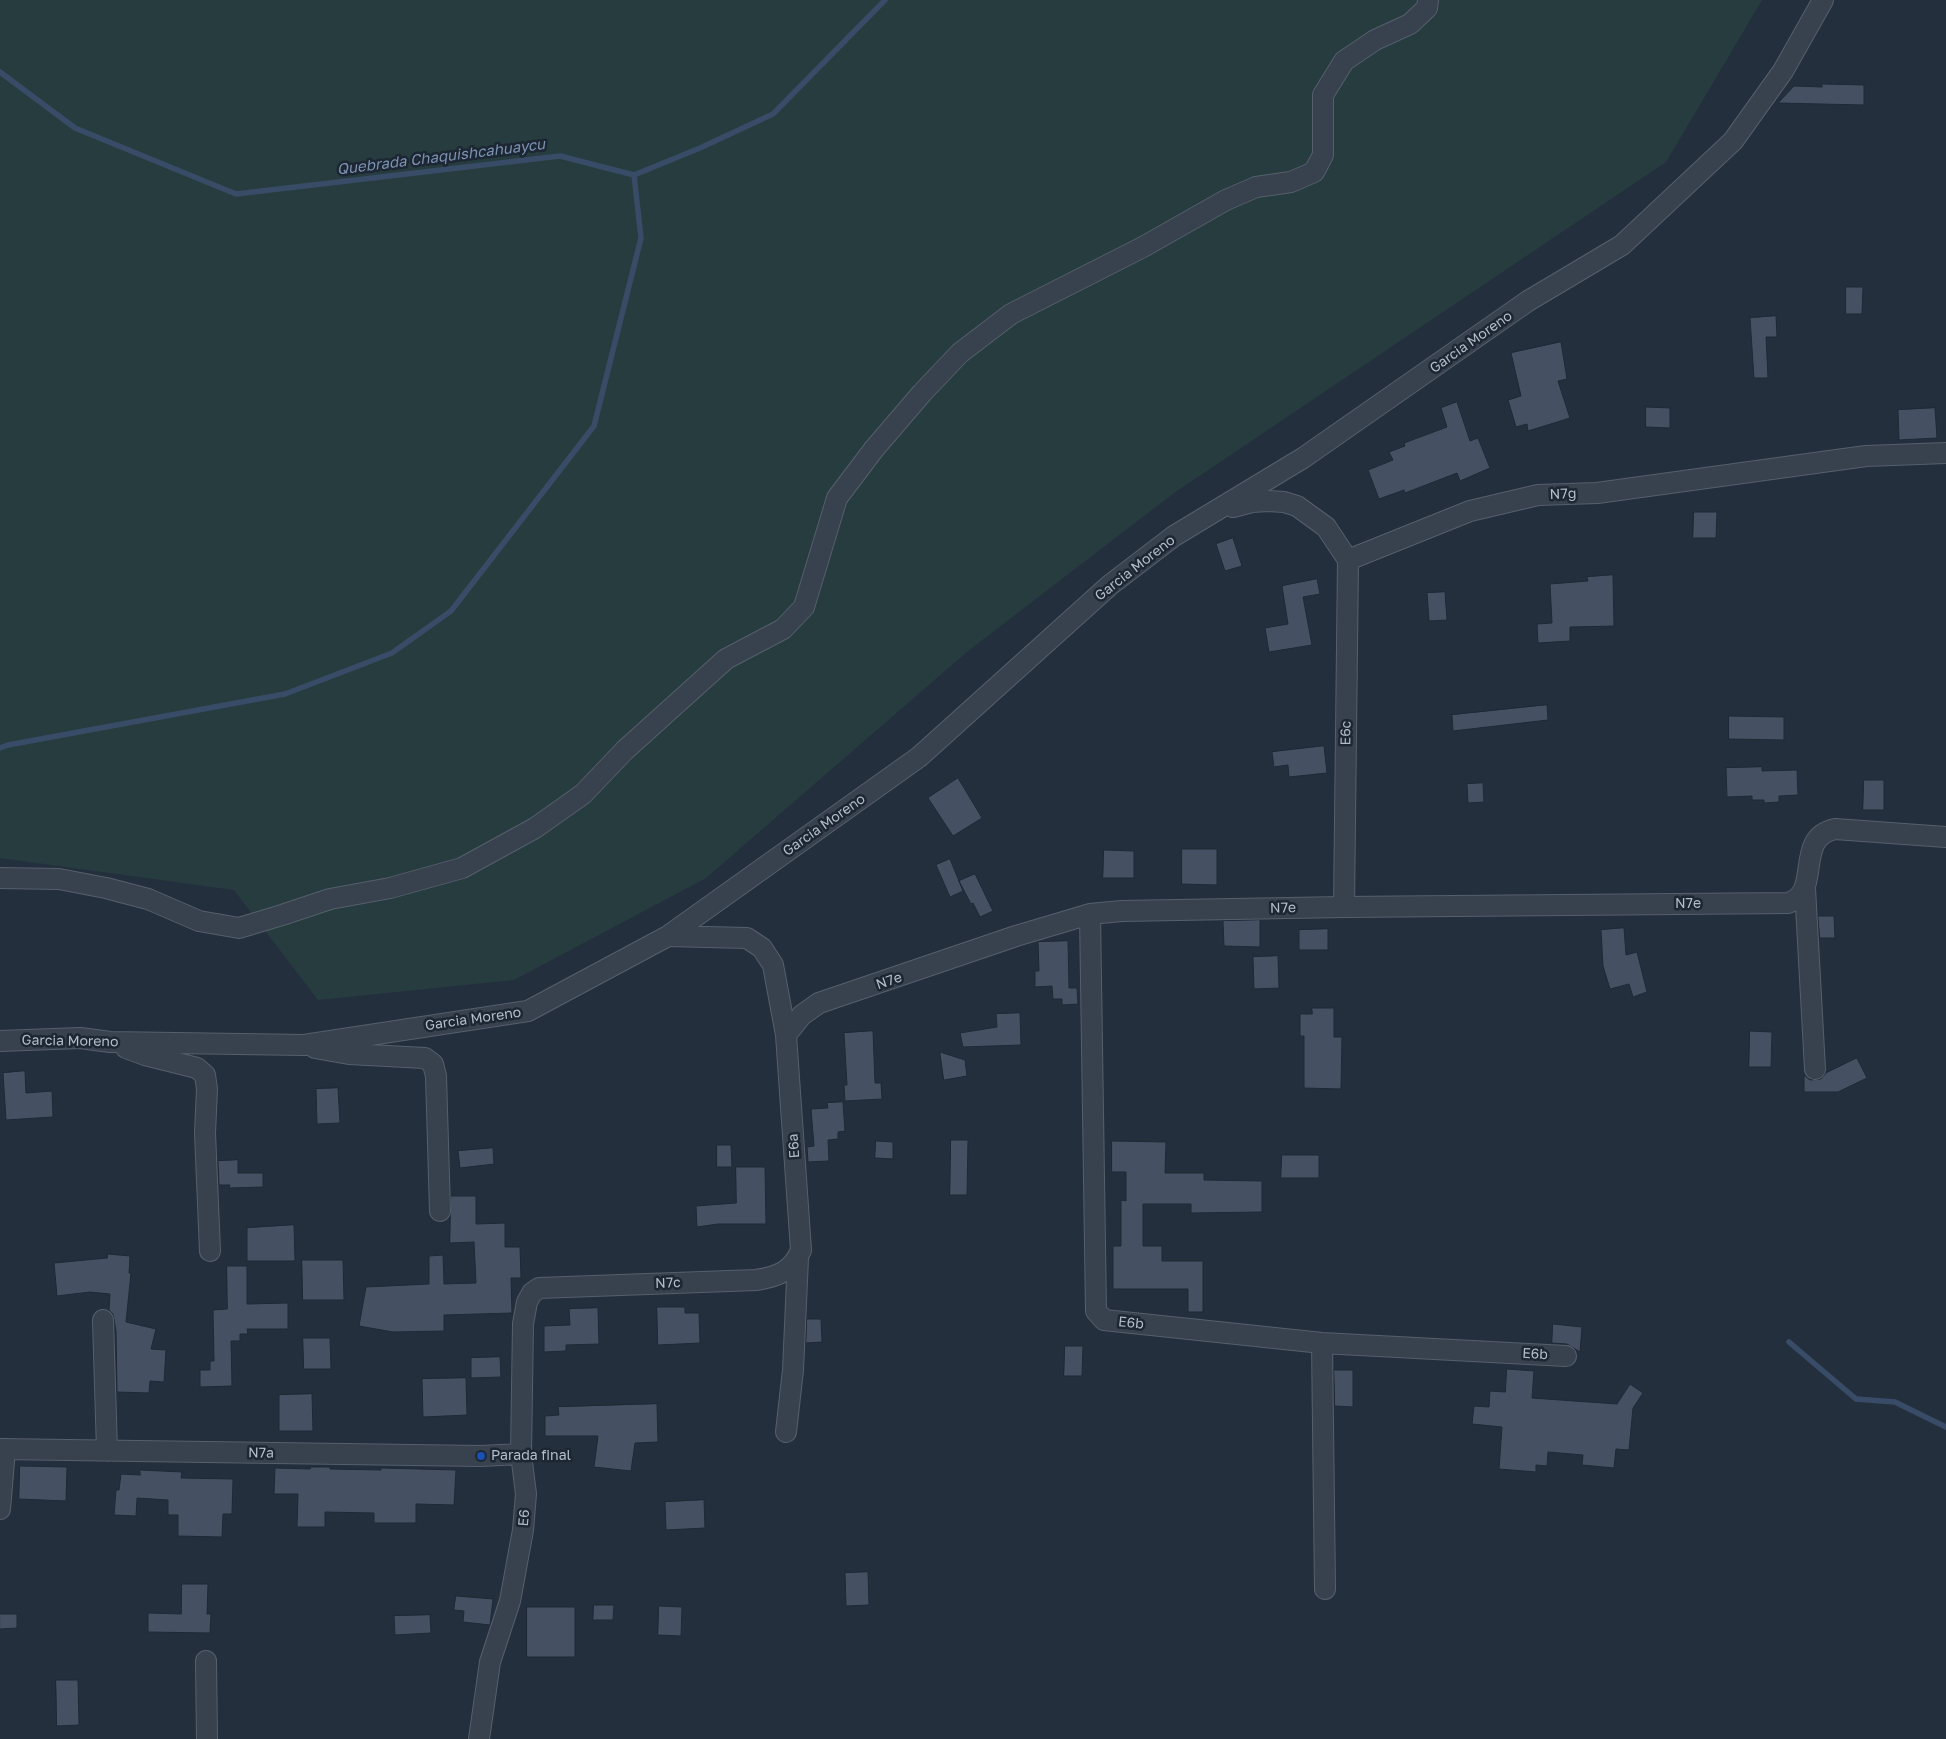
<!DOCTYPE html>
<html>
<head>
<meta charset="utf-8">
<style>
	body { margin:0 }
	canvas { display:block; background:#242f3e }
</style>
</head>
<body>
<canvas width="1946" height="1739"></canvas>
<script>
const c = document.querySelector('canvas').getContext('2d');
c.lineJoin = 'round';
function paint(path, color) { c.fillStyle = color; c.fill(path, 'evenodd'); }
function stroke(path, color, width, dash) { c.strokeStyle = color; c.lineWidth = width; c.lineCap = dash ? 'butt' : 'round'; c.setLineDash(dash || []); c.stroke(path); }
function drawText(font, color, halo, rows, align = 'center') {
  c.font = font + ' "Golos Text",sans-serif'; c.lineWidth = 5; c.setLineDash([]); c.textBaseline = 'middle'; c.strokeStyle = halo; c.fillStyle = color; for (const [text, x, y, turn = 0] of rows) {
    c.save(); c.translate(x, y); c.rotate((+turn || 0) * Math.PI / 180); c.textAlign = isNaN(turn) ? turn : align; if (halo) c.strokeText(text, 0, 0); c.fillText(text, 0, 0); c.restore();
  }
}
const green = new Path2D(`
	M 0,0 L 1762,0 L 1666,162 L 1174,493 L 968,651 L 706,878 L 514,980 L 318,1000 L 234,890 L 0,858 Z`);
const stream = new Path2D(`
	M 0,72 L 75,128 L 236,194 L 560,156 L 634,175 L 700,148 L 773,114 L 885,0
	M 0,748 L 8,745 L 285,694 L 392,653 L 451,611 L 594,426 L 641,238 L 634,175
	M 1789,1342 L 1856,1399 L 1895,1402 L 1946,1427`);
const building = new Path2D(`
	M 1822,84 L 1864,85 L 1864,105 L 1778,103 L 1794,86 L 1822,87 Z
	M 1846,287 L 1863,287 L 1862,314 L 1846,314 Z
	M 1776,316 L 1777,337 L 1766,337 L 1768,378 L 1754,378 L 1750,318 Z
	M 1561,342 L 1567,379 L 1558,381 L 1570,418 L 1528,431 L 1527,424 L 1516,427 L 1508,400 L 1521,396 L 1511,353 Z
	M 1457,402 L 1470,441 L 1478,438 L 1490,468 L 1460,481 L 1457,473 L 1405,493 L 1404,490 L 1379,499 L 1368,470 L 1393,460 L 1389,452 L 1405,446 L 1404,443 L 1447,427 L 1441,408 Z
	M 1646,407 L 1670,408 L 1670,428 L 1646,427 Z
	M 1935,408 L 1937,438 L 1899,440 L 1898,410 Z
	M 1694,512 L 1717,512 L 1716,538 L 1693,538 Z
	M 1233,538 L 1242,566 L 1225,571 L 1216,544 Z
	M 1613,575 L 1614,626 L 1570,627 L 1570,641 L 1538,643 L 1537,624 L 1552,623 L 1550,584 L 1588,581 L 1587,577 Z
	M 1317,579 L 1320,594 L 1303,597 L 1312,645 L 1269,652 L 1265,628 L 1288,624 L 1282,586 Z
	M 1445,592 L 1447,620 L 1429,621 L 1427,593 Z
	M 1547,705 L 1548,720 L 1453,731 L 1452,715 Z
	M 1729,716 L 1784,717 L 1784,740 L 1729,739 Z
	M 1324,746 L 1327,773 L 1289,777 L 1288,765 L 1274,767 L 1272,752 Z
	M 1762,767 L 1762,771 L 1797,770 L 1798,795 L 1779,796 L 1779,802 L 1764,803 L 1764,800 L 1752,800 L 1752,796 L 1727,797 L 1726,768 Z
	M 958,778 L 982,818 L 953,836 L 928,798 Z
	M 1864,780 L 1884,780 L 1884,810 L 1863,810 Z
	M 1483,783 L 1484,802 L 1468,803 L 1467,784 Z
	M 1182,849 L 1217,849 L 1217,885 L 1182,884 Z
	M 1104,850 L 1134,851 L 1134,878 L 1103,878 Z
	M 950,859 L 963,891 L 950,897 L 936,865 Z
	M 975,874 L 993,911 L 980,917 L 973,903 L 971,904 L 959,881 Z
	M 1818,916 L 1834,916 L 1835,938 L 1820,938 Z
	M 1260,920 L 1260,947 L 1224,946 L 1223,921 Z
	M 1624,928 L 1626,955 L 1637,952 L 1647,992 L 1633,997 L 1629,984 L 1610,989 L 1603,966 L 1601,930 Z
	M 1328,929 L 1328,950 L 1299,950 L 1299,930 Z
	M 1068,941 L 1069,988 L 1077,988 L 1078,1004 L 1062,1005 L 1062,999 L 1053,999 L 1052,986 L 1035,987 L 1035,971 L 1039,971 L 1038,942 Z
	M 1278,956 L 1279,988 L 1254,989 L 1253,957 Z
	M 1312,1008 L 1334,1008 L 1334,1037 L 1342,1037 L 1341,1089 L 1304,1088 L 1304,1036 L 1300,1036 L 1300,1014 L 1312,1014 Z
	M 1020,1013 L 1021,1045 L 963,1047 L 960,1033 L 997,1027 L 996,1014 Z
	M 873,1031 L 875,1083 L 881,1083 L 882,1099 L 845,1101 L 844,1085 L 847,1085 L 844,1033 Z
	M 1750,1031 L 1772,1032 L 1771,1067 L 1749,1067 Z
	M 940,1052 L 965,1060 L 967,1076 L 944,1080 Z
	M 1857,1058 L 1867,1078 L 1838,1092 L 1804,1092 L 1804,1075 L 1810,1080 L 1821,1079 L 1826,1073 Z
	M 25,1071 L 26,1093 L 52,1091 L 53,1117 L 6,1120 L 3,1073 Z
	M 338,1088 L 340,1123 L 317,1124 L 316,1089 Z
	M 843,1102 L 845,1131 L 838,1132 L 838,1139 L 828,1140 L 829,1161 L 808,1162 L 807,1147 L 814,1146 L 811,1109 L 828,1108 L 827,1103 Z
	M 951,1140 L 968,1140 L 967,1195 L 950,1195 Z
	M 876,1141 L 893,1142 L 893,1159 L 875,1158 Z
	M 1112,1141 L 1166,1142 L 1165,1173 L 1204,1173 L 1204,1180 L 1262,1181 L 1262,1212 L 1191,1213 L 1191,1204 L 1143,1204 L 1143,1246 L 1162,1246 L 1162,1261 L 1203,1261 L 1203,1312 L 1188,1312 L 1188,1289 L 1113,1289 L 1113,1246 L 1121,1246 L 1121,1200 L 1126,1201 L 1126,1172 L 1112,1172 Z
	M 717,1145 L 731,1145 L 732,1167 L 717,1167 Z
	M 493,1148 L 494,1164 L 460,1168 L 458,1151 Z
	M 1282,1155 L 1319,1155 L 1319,1178 L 1281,1178 Z
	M 238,1160 L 238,1173 L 263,1173 L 263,1187 L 229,1188 L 230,1185 L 219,1185 L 218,1161 Z
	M 736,1167 L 765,1167 L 766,1224 L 718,1224 L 697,1227 L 696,1206 L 736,1203 Z
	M 451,1196 L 476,1196 L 476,1224 L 505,1223 L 505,1247 L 520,1247 L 521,1278 L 511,1278 L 512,1313 L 444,1315 L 444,1331 L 393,1332 L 359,1326 L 366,1287 L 429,1284 L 429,1256 L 443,1255 L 444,1284 L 476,1283 L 474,1242 L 450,1243 Z
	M 294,1225 L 295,1261 L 247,1261 L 247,1228 Z
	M 108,1254 L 130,1256 L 129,1273 L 131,1273 L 126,1322 L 156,1329 L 151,1349 L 166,1350 L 164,1382 L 150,1381 L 149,1393 L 117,1392 L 116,1331 L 113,1314 L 109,1310 L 110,1294 L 90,1292 L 57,1296 L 54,1263 L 107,1258 Z
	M 302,1260 L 343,1260 L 344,1300 L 303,1300 Z
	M 227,1266 L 247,1266 L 247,1304 L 288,1303 L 288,1329 L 247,1329 L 248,1334 L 240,1334 L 240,1341 L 231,1341 L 232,1386 L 200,1387 L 200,1370 L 210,1370 L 210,1361 L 214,1361 L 213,1310 L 227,1309 Z
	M 657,1307 L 685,1307 L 685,1313 L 699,1313 L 700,1343 L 658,1345 Z
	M 598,1308 L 599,1344 L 566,1345 L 566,1351 L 544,1352 L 544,1326 L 570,1325 L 569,1309 Z
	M 807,1319 L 821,1319 L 822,1342 L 806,1343 Z
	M 1553,1324 L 1582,1327 L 1580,1352 L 1567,1344 L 1552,1343 Z
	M 303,1338 L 330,1338 L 331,1369 L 304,1369 Z
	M 1065,1346 L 1083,1346 L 1082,1376 L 1064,1376 Z
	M 500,1357 L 501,1377 L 471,1378 L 471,1358 Z
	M 1507,1369 L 1534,1371 L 1532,1398 L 1617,1404 L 1630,1384 L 1643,1393 L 1633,1408 L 1629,1450 L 1616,1449 L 1614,1468 L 1582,1465 L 1583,1455 L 1548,1452 L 1547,1466 L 1536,1465 L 1536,1472 L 1499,1469 L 1502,1427 L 1472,1424 L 1474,1406 L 1489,1407 L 1490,1391 L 1505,1392 Z
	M 1334,1370 L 1353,1370 L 1353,1407 L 1335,1406 Z
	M 466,1378 L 467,1415 L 423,1417 L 422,1379 Z
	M 312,1394 L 313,1431 L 279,1431 L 279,1395 Z
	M 657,1404 L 658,1442 L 635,1443 L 631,1471 L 594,1467 L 598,1436 L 545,1436 L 545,1416 L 559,1415 L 558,1407 Z
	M 20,1466 L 67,1467 L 66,1501 L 19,1499 Z
	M 310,1467 L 330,1467 L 330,1469 L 381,1470 L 381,1468 L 456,1470 L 454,1505 L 416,1504 L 416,1523 L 374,1523 L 374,1513 L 325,1512 L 325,1527 L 297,1527 L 298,1494 L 274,1494 L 275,1468 L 310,1469 Z
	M 140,1470 L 182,1472 L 181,1478 L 233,1479 L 232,1514 L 223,1514 L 222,1537 L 178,1536 L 178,1515 L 168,1515 L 168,1500 L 137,1498 L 136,1516 L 114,1515 L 116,1490 L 119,1490 L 121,1474 L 140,1475 Z
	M 704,1500 L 705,1528 L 666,1530 L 665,1502 Z
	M 868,1572 L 869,1605 L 846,1606 L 845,1573 Z
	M 182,1584 L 208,1584 L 207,1614 L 211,1614 L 210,1633 L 148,1632 L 148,1613 L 181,1614 Z
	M 456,1596 L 493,1599 L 490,1625 L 463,1622 L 464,1611 L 454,1610 Z
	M 594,1605 L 614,1605 L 613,1620 L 593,1620 Z
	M 659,1606 L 682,1607 L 681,1636 L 658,1635 Z
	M 527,1607 L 575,1607 L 575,1657 L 527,1657 Z
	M 0,1614 L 17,1614 L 17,1628 L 0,1629 Z
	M 430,1615 L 431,1633 L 395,1635 L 394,1616 Z
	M 56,1680 L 78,1680 L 79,1725 L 57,1726 Z`);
const minor = new Path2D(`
	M 1233,507 L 1252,502 L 1268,501 L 1284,502 L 1297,506 L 1326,527 L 1348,560
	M 1348,560 L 1470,511 L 1538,495 L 1597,493 L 1866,456 L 1946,453
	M 0,878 L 59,879 L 106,888 L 148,899 L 199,921 L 239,928 L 282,915 L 330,899 L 390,888 L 462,868 L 535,828 L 583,794 L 625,750 L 726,659 L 783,629 L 804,607 L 837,498 L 874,449 L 922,393 L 960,353 L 1011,314 L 1143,247 L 1226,200 L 1256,187 L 1291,182 L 1314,172 L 1323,155 L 1323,95 L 1344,61 L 1375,40 L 1410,24 L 1427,8 L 1428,0
	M 1805,888 L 1815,1069
	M 1344,907 L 1348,560
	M 1090,914 L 1096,1311 L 1104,1320 L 1322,1343 L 1566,1356
	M 786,1035 L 802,1015 L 819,1003 L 1016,936 L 1090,914 L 1122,911 L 1344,907 L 1788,903 C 1823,893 1793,838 1835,829 L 1946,837
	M 0,1041 L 80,1038 L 110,1042 L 304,1045 L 528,1011 L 668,936 L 919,757 L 1110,585 L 1174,536 L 1303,458 L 1528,301 L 1622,245 L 1733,141 L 1783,71 L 1823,0
	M 126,1048 L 145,1055 L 197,1068 L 205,1075 L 207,1089 L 205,1133 L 210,1251
	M 315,1048 L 349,1054 L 425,1058 L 433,1064 L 436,1076 L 440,1211
	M 103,1320 L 107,1451
	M 1322,1343 L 1325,1589
	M 786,1432 L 793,1370 L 798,1258
	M 0,1449 L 481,1456 L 521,1454
	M 0,1509 L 5,1449
	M 206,1661 L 207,1739
	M 479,1739 L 490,1662 L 510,1601 L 523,1530 L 526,1494 L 521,1454 L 523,1324 L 527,1302 L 532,1293 L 539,1288 L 756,1280 C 777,1277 793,1271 801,1250 L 786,1035 L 773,965 L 762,948 L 747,938 L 668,936`);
const markers = [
	[481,1456,5,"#1a4fb4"]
];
const streetNames = [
	["Garcia Moreno",1471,342,-35],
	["N7g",1563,494,-2],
	["Garcia Moreno",1135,568,-38],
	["E6c",1346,733,-89],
	["Garcia Moreno",824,825,-35],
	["N7e",1688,904],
	["N7e",1283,908,-1],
	["N7e",889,981,-19],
	["Garcia Moreno",473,1019,-8],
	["Garcia Moreno",70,1041,1],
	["E6a",794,1146,-94],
	["N7c",668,1283,-2],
	["E6b",1131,1323,6],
	["E6b",1535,1354,3],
	["N7a",261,1453,1],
	["E6",524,1518,-85]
];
const poiNames = [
	["Parada final",491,1456]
];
const waterNames = [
	["Quebrada Chaquishcahuaycu",441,157,-7]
];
paint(green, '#263c3f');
stroke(stream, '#394c67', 5.5);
paint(building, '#455162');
stroke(building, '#1f2835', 1);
stroke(minor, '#565f6c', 22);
stroke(minor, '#38414e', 20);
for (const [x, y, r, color] of markers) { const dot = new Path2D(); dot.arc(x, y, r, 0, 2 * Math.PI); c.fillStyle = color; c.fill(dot); stroke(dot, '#1d2633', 2); }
drawText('14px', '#b4bcc9', '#1d2633', streetNames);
drawText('14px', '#b4bcc9', '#1d2633', poiNames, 'left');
drawText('italic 15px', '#7c92b1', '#1d2633', waterNames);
</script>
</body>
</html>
